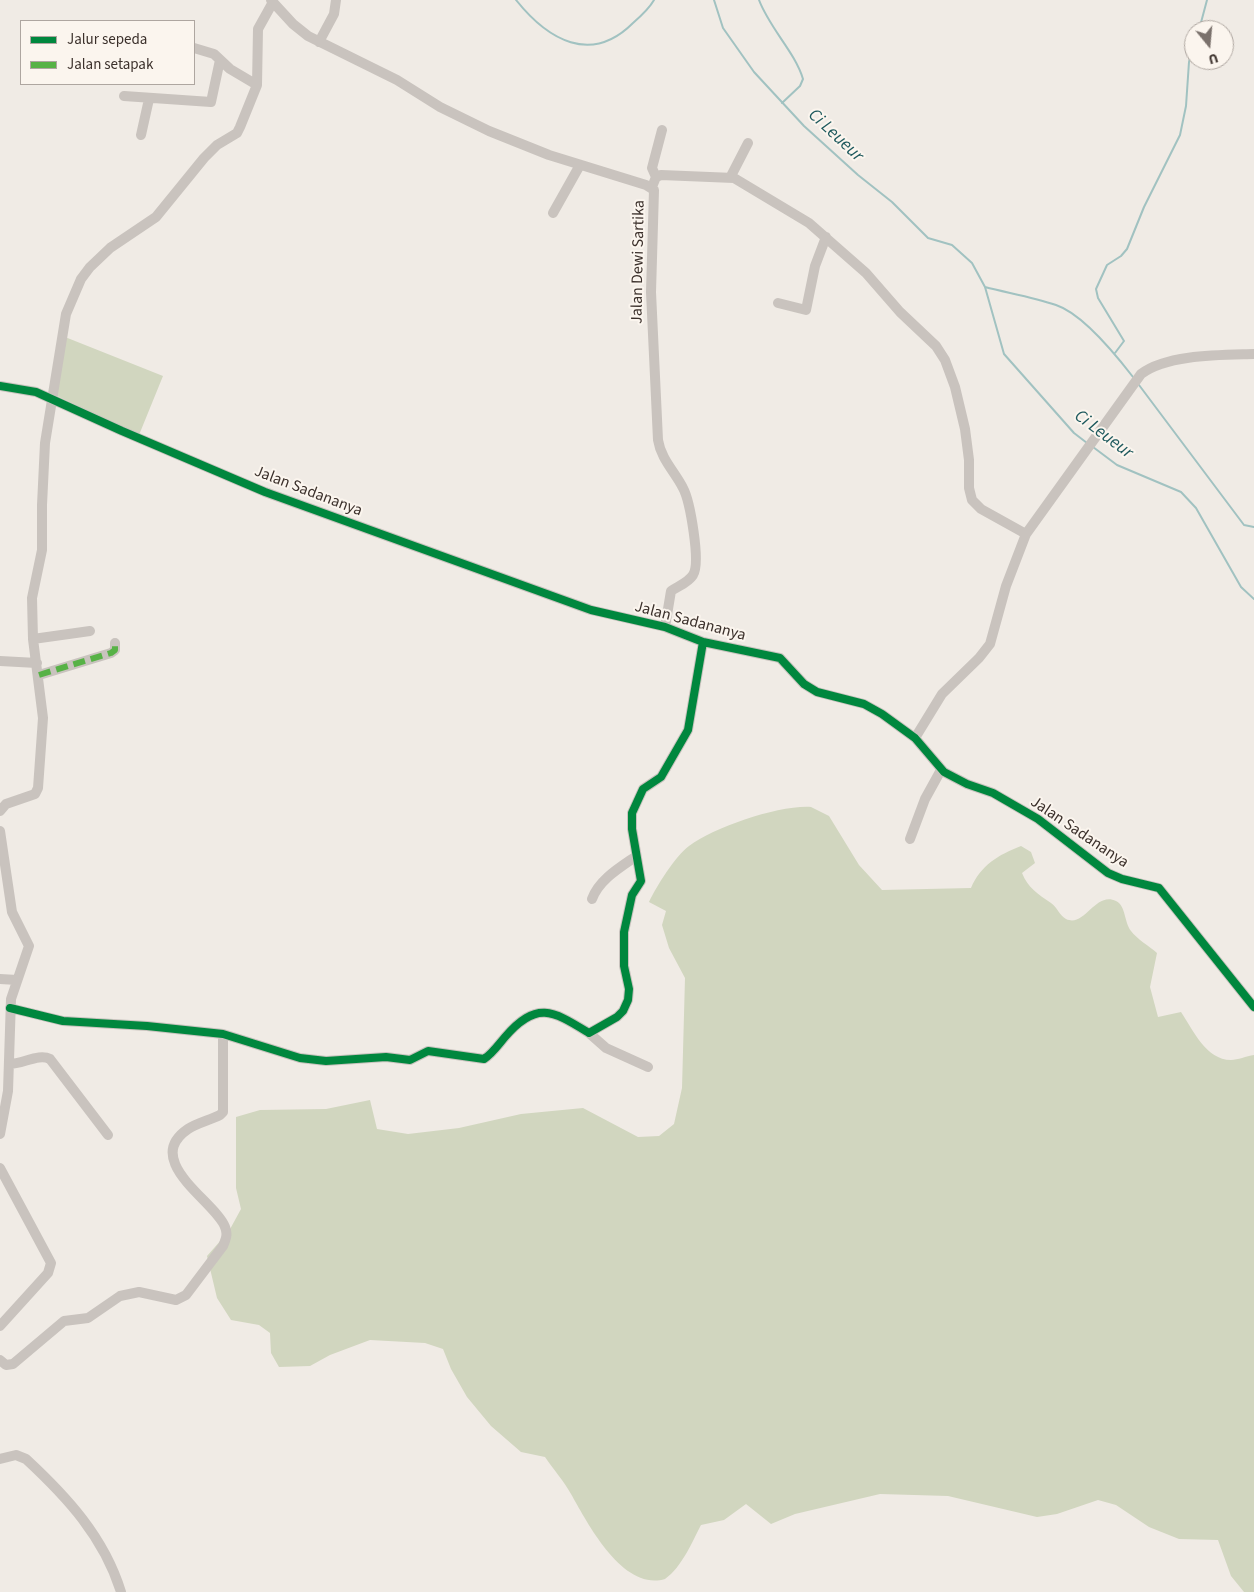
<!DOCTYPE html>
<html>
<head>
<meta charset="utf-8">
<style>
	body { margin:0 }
	#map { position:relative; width:1254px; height:1592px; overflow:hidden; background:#f0ebe5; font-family:"Source Sans 3",sans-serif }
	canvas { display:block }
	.legend { position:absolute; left:20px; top:20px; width:175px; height:65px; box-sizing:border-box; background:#fbf5ee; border:1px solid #aea6a0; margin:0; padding:6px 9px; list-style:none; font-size:15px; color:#3b302b }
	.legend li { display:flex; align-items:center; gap:10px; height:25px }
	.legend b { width:25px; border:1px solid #aea6a0 }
	.north { position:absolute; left:1184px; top:20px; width:50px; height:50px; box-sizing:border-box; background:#fbf5ee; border:1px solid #aea6a0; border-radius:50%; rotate:163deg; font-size:14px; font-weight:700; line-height:20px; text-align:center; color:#3b302b }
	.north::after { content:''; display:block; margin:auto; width:18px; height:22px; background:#7a716c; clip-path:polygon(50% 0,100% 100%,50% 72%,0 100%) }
</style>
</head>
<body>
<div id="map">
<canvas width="1254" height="1592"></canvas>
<ul class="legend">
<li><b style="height:6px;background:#00873e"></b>Jalur sepeda</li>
<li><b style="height:6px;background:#57b246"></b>Jalan setapak</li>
</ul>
<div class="north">U</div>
</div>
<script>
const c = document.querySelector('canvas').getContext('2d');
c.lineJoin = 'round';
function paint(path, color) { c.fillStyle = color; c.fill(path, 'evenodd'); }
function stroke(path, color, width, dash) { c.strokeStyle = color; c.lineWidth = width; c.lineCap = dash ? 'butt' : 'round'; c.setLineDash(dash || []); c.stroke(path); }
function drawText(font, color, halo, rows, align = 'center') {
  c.font = font + ' "Source Sans 3",sans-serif'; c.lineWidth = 4; c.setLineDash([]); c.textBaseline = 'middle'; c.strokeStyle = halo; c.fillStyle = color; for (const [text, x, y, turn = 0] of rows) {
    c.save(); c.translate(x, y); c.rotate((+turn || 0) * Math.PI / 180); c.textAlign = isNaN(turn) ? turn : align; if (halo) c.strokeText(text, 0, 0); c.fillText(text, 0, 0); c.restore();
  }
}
const green = new Path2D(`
	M 65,337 L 163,376 L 139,435 L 53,394 Z
	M 811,807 L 829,816 L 859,865 L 882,890 L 971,888 C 981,865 998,855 1021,846 L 1031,852 L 1035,863 L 1022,873 C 1028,888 1038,894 1051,903 C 1057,907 1060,916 1066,919 C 1085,928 1095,891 1116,901 C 1126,906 1124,922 1131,931 C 1137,939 1149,946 1157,953 L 1150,987 L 1158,1017 L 1181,1012 C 1193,1030 1206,1060 1231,1060 C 1238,1060 1246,1056 1254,1055 L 1254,1592 L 1244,1592 L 1231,1576 L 1218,1540 L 1179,1539 L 1149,1527 L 1116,1505 L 1098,1500 L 1057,1514 L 1037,1517 L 948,1496 L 880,1494 L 795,1514 L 771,1524 L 746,1504 L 724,1520 L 701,1525 C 692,1542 682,1567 665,1579 C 622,1592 586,1520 571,1494 C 564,1481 553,1469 545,1457 L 521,1452 L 491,1426 L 467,1397 L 451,1369 L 443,1349 L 425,1343 L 370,1340 L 330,1355 L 310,1366 L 279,1367 L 271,1353 L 270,1333 L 259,1325 L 231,1320 L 217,1298 L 207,1256 L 229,1231 L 241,1209 L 236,1188 L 236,1117 L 260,1110 L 326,1109 L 370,1100 L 377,1129 L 408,1134 L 459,1128 L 521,1114 L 583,1108 L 638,1137 L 659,1136 L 674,1124 L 682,1088 L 685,978 L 669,948 L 662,925 L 666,911 L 649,902 C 656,887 676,855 689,846 C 715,827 779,805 811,807 Z`);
const stream = new Path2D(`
	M 516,0 C 548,40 591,65 633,23 C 641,16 649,9 654,0
	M 714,0 L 723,28 L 754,72 L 804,126 L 858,175 L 892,202 L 928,238 L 952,245 L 972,263 L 985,287 L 1004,354 L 1074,433 L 1087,443
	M 759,0 C 770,29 795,52 803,79 L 800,86 L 782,103
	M 1199,30 L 1207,0
	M 985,287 C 1008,293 1033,297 1056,305 C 1083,314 1116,355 1133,377
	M 1115,353 L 1124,341 L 1098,298 L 1096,289 L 1107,265 L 1121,256 L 1127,249 L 1144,207 L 1180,135 L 1186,106 L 1189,62 L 1194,45
	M 1139,385 L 1244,525 L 1254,527
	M 1093,447 L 1117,465 L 1181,492 L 1196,508 L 1241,587 L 1254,599`);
const minor = new Path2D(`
	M 271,0 L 293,24 L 308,36 L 397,80 L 440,107 L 489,131 L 549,155 L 646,185 L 654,190 L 651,292 L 658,440 C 661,459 675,472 683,488 C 690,501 701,563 693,575 C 688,583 678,586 671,591 L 665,627
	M 319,42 L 334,14 L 336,0
	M 194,48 L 214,54 L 230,69 L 257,85
	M 124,96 L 211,102 L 220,60
	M 141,135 L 149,99
	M 731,176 L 748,143
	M 656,177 L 652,168 L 662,130
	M 652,187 L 656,177 L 661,175 L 734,178 L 809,223 L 866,273 L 900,312 L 936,346 L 945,360 L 955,387 L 965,429 L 969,460 L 969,488 L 972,500 L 981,509 L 1026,534
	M 553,213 L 580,165
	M 778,303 L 806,310 L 815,266 L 826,237
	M 0,386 L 36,392 L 122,431 L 265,492 L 591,610 L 665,627 L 703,642 L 780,658 L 804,684 L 817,692 L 864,704 L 882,714 L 915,738 L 944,772 L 967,784 L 993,793 L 1038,819 L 1108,873 L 1122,879 L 1159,888 L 1254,1007
	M 33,639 L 90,631
	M 0,661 L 37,663
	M 39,675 L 111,653 L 115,650 L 115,643
	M 915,738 L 942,694 L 979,658 L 990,644 L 1006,586 L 1026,534 L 1141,374 C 1167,354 1222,355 1254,354
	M 0,811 L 6,804 L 35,794 L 38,788 L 43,718 L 33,639 L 32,598 L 42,550 L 42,505 L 45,443 L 66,314 L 81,279 L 90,267 L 110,248 L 156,217 L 204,158 L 217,145 L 237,133 L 240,127 L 257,85 L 258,29 L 273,2
	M 0,831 L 12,912 L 29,946 L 11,999 L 8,1091 L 0,1134
	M 910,839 L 925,799 L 941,770
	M 592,899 C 599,880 619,868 635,857
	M 0,979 L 17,980
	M 10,1008 L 63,1021 L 147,1026 L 223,1034 L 300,1058 L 326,1061 L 386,1057 L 410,1060 L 428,1051 L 484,1059 C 492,1054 499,1044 505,1037 C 537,1000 553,1011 589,1033 L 617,1017 L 623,1011 L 628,1000 L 629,989 L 624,966 L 624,932 L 632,895 L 641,881 L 632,829 L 632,813 L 643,789 L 661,777 L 688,730 L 703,642
	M 589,1033 L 606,1048 L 648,1067
	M 9,1064 C 23,1064 39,1053 50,1059 L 108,1135
	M 0,1168 L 51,1263 L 48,1273 L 0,1326
	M 0,1360 L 6,1365 L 13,1364 L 64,1321 L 88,1318 L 120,1296 L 139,1292 L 176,1300 L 186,1295 L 223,1246 C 226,1239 228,1234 225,1227 C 216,1202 141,1161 188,1129 C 197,1123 210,1120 220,1115 L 223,1112 L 223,1034
	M 0,1459 L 16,1455 L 26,1459 C 67,1497 104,1537 121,1592`);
const quiet = new Path2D(`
	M 39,675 L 111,653 L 115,650 L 115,643`);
const cycleway = new Path2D(`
	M 0,386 L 36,392 L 122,431 L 265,492 L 591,610 L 665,627 L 703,642 L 780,658 L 804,684 L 817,692 L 864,704 L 882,714 L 915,738 L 944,772 L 967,784 L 993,793 L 1038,819 L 1108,873 L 1122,879 L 1159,888 L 1254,1007
	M 10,1008 L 63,1021 L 147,1026 L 223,1034 L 300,1058 L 326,1061 L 386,1057 L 410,1060 L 428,1051 L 484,1059 C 492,1054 499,1044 505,1037 C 537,1000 553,1011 589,1033 L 617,1017 L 623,1011 L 628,1000 L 629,989 L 624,966 L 624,932 L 632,895 L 641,881 L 632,829 L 632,813 L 643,789 L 661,777 L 688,730 L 703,642`);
const streetNames = [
	["Jalan Dewi Sartika",639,262,-89],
	["Jalan Sadananya",308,492,21],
	["Jalan Sadananya",690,622,15],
	["Jalan Sadananya",1079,833,34]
];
const waterNames = [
	["Ci Leueur",835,136,43],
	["Ci Leueur",1103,435,37]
];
paint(green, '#d1d6bf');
stroke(stream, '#a1c2c1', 2);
stroke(minor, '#c9c3be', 10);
stroke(quiet, '#57b246', 6, [12, 6]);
stroke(cycleway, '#00873e', 8);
drawText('16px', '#3b302b', '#fbf5ee', streetNames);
drawText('italic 18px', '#1f5a5e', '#fbf5ee', waterNames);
</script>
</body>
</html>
